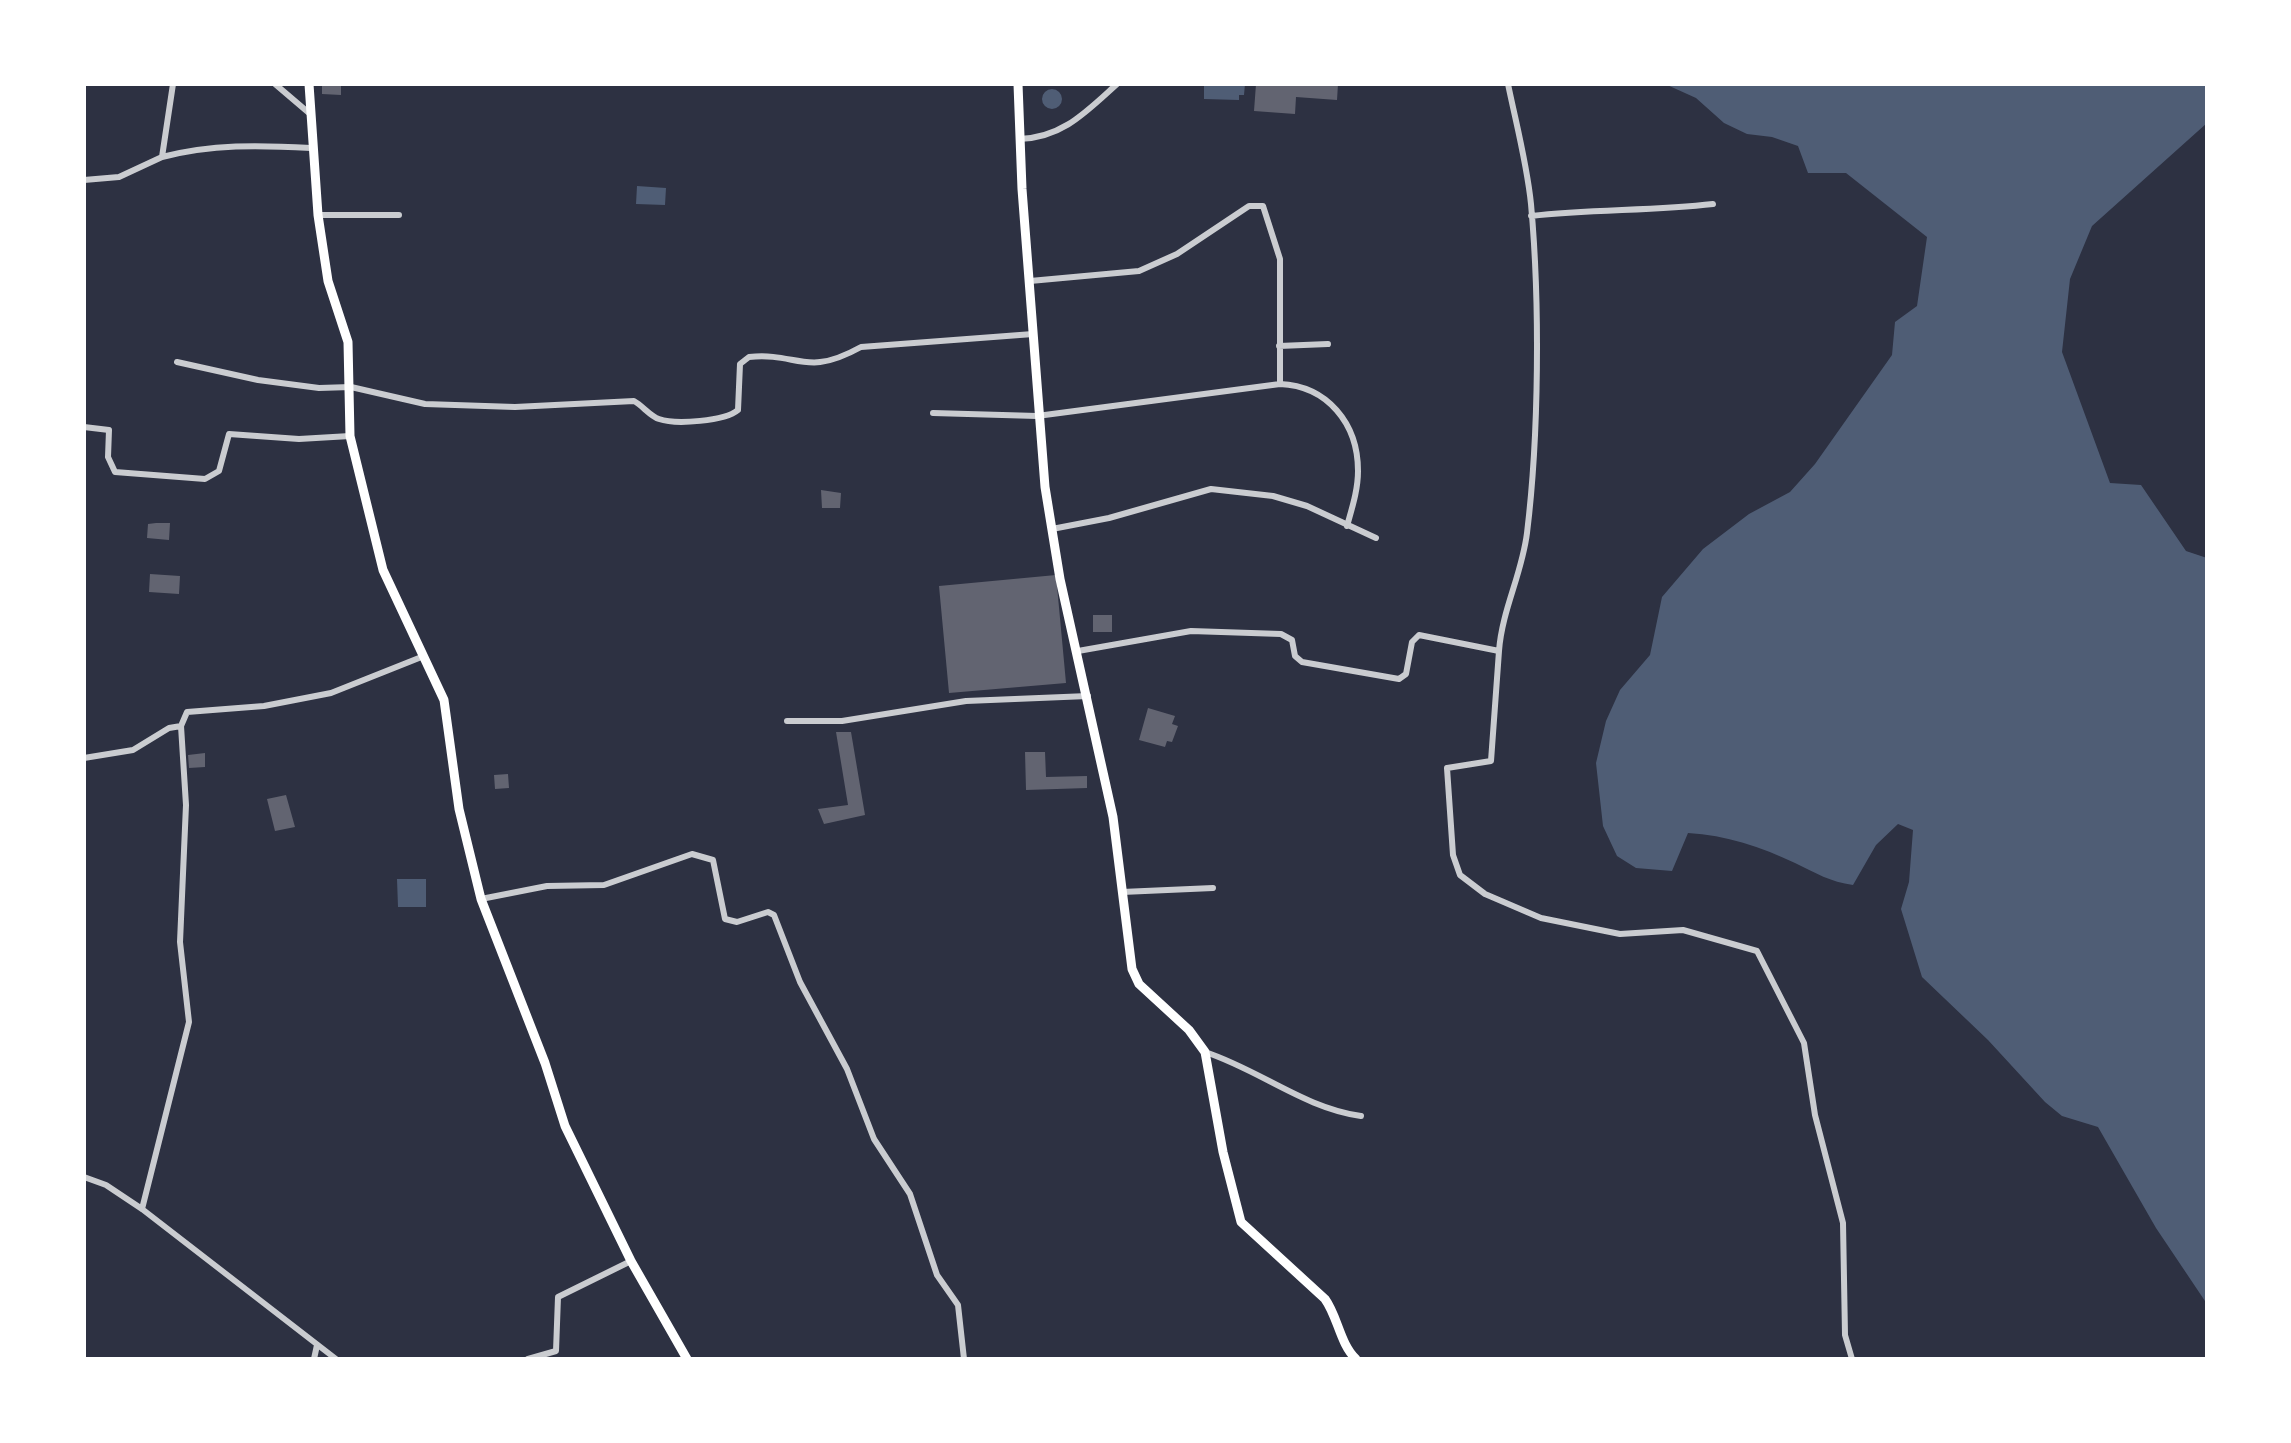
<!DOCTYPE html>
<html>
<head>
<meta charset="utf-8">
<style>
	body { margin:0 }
	#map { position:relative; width:2291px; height:1443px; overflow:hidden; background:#2d3142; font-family:"Source Sans 3",sans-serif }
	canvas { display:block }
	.frame { position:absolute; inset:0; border:86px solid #fff; pointer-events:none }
</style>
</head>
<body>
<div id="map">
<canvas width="2291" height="1443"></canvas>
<div class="frame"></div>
</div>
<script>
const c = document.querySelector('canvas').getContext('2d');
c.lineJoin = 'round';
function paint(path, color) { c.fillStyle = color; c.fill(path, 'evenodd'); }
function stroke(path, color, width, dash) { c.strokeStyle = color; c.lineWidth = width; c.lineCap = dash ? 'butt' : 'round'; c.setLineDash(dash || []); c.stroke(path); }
const water = new Path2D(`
	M 1204,84 L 1245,84 L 1244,95 L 1239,95 L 1239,100 L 1204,99 Z
	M 1665,84 L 2207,84 L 2207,123 L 2092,226 L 2070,279 L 2062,352 L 2110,483 L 2141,485 L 2186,551 L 2207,558 L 2207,1304 L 2156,1228 L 2098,1127 L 2062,1116 L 2045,1102 L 1988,1040 L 1922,977 L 1901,909 L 1909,882 L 1913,830 L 1898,824 L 1876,845 L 1853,885 C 1830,882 1816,873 1795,863 C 1761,847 1726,835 1688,833 L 1672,871 L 1636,868 L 1617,856 L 1603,826 L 1596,763 L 1606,721 L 1620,690 L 1650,655 L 1662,597 L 1703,549 L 1749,514 L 1790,492 L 1815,464 L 1892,355 L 1895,322 L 1917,306 L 1927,237 L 1846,173 L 1808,173 L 1798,146 L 1772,137 L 1747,134 L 1724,123 L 1696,98 Z
	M1042 99a10 10 0 1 1 20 0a10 10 0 1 1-20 0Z
	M 637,186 L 666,188 L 665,205 L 636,204 Z
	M 397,879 L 426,879 L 426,907 L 398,907 Z`);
const building = new Path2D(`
	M 322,84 L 341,84 L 341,95 L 322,94 Z
	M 1256,84 L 1338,84 L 1337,100 L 1296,97 L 1295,114 L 1254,111 Z
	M 821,490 L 841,493 L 840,508 L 822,508 Z
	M 156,523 L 170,523 L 169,540 L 147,538 L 148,524 Z
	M 150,574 L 180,576 L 179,594 L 149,592 Z
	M 1056,575 L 1066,683 L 949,693 L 939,586 Z
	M 1093,615 L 1112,615 L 1112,632 L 1093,632 Z
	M 1148,708 L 1175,716 L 1172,724 L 1178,726 L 1172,742 L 1167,741 L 1165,747 L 1139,740 Z
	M 836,732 L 851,732 L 865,815 L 824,824 L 818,809 L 848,805 Z
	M 1025,752 L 1045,752 L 1046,777 L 1087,776 L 1087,788 L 1026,790 Z
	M 205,753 L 205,767 L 189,768 L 188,755 Z
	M 508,774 L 509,788 L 495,789 L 494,775 Z
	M 286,795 L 295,827 L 275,831 L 267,799 Z`);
const minor = new Path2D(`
	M 275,84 L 309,113
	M 1019,139 C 1062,138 1086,112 1117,84
	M 162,157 C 212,144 259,145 311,148
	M 84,180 L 119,177 L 162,157 L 173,84
	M 318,215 L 399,215
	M 1531,216 C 1592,209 1652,211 1713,204
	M 1279,346 L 1328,344
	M 177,362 L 258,380 L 319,388 L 351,387 L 425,404 L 515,407 L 634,401 C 643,406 650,416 659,419 C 676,425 725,421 738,410 L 740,364 L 749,357 C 799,352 805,378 861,347 L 1033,334
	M 1280,384 C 1327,386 1358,423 1358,471 C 1358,490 1352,508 1347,526
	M 933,413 L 1037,416 L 1280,384 L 1280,259 L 1263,206 L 1249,206 L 1177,254 L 1139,271 L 1030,281
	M 84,427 L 109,430 L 108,457 L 115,472 L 205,479 L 219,471 L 229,434 L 299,439 L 350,436
	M 1052,529 L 1109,518 L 1211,489 L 1273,496 L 1307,506 L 1376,538
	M 1078,651 L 1191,631 L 1281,634 L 1292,640 L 1295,656 L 1302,662 L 1399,679 L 1406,674 L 1412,642 L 1419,635 L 1499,651 C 1502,610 1522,574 1527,533 C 1539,435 1540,303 1531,204 C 1527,164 1516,123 1508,84
	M 1499,651 L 1491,761 L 1447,768 L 1453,855 L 1460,875 L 1485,894 L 1541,918 L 1620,934 L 1683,930 L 1757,951 L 1804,1043 L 1815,1115 L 1843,1223 L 1845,1335 L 1852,1359
	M 787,721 L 842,721 L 966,701 L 1088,696
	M 84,758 L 133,750 L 169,728 L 181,726 L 187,712 L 264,706 L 331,693 L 424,656
	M 1122,892 L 1213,888
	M 481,899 L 547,886 L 604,885 L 692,854 L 713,860 L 725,919 L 737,922 L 768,912 L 774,915 L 800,982 L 847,1069 L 874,1139 L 910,1194 L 937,1275 L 958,1305 L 964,1359
	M 1205,1052 C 1260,1070 1304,1108 1361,1116
	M 84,1177 L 106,1185 L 142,1209 L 336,1359
	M 142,1209 L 189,1022 L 180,942 L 186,805 L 181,726
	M 314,1359 L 317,1345
	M 528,1359 L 556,1351 L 558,1297 L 631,1261`);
const secondary = new Path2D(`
	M 309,84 L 318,215 L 328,281 L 348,342 L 350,436 L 383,570 L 444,700 L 459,809 L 481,899 L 545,1063 L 565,1126 L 631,1261 L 687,1359
	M 1018,84 L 1022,189 L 1045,487 L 1060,579 L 1113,817 L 1132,969 L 1139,984 L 1189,1030 L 1205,1052 L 1223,1152 L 1241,1222 L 1325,1299 C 1338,1317 1340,1344 1356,1359`);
paint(water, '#4f5d75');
paint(building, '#626471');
stroke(minor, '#caccd0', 6);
stroke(secondary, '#fff', 9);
</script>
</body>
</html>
